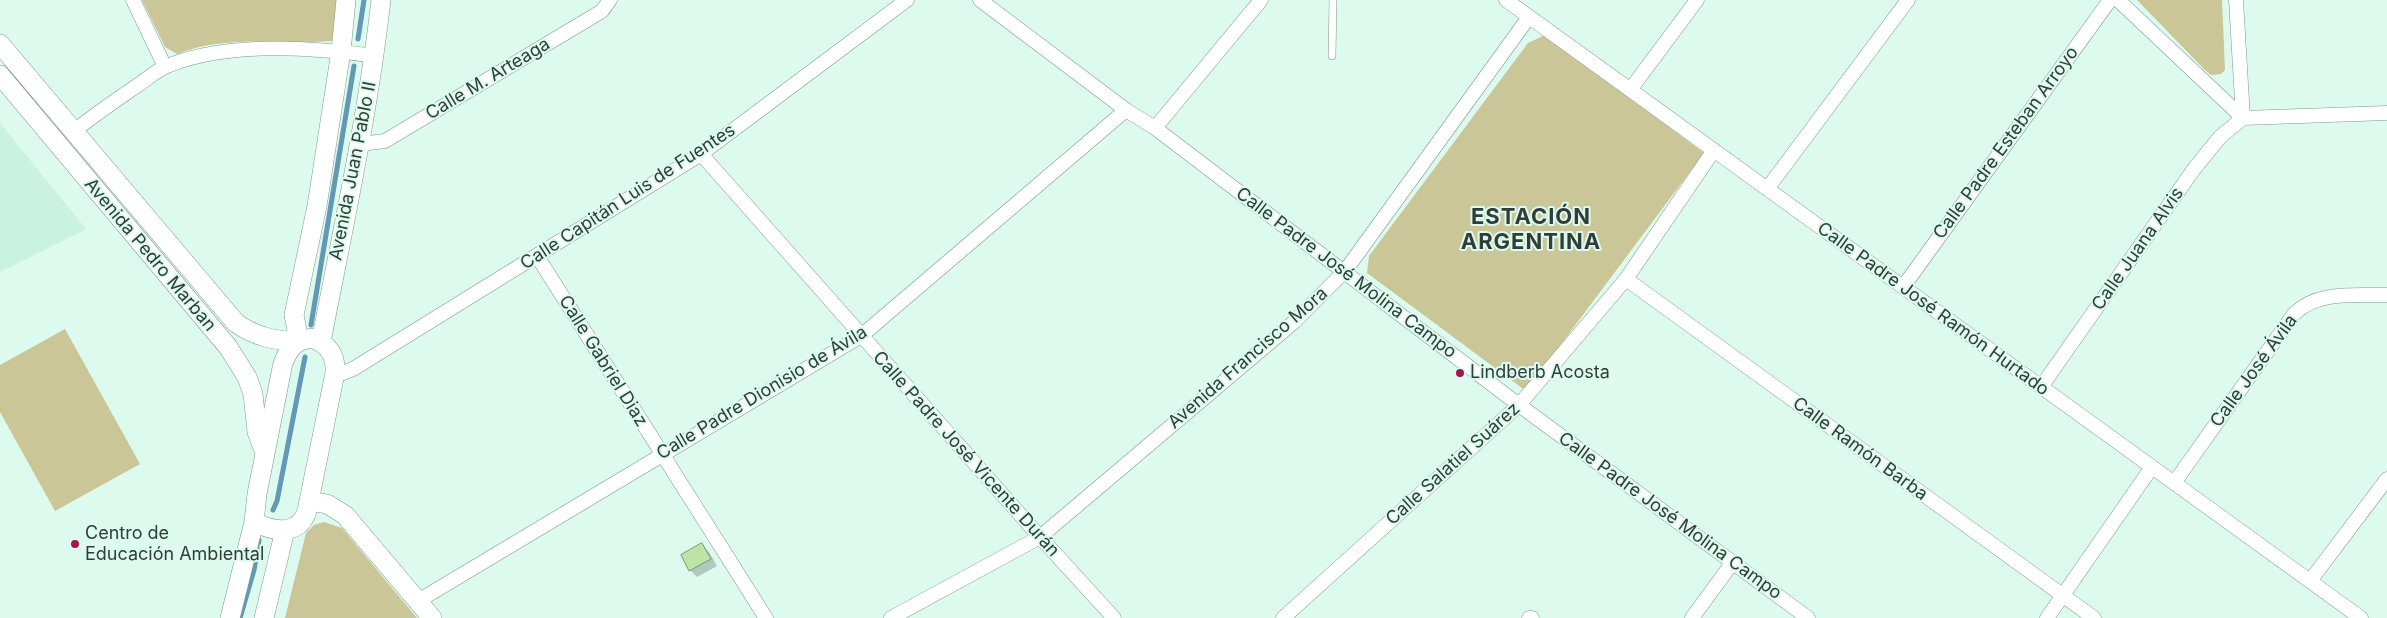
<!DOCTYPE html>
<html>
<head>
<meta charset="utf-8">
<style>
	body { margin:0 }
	canvas { display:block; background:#dcfaee }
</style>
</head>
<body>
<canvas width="2387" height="618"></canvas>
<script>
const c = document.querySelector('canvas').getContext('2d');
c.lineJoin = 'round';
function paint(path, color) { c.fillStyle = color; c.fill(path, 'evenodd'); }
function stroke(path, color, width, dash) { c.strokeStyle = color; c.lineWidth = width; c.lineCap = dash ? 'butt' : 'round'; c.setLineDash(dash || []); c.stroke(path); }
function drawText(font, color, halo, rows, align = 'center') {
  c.font = font + ' Inter,sans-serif'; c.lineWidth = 4; c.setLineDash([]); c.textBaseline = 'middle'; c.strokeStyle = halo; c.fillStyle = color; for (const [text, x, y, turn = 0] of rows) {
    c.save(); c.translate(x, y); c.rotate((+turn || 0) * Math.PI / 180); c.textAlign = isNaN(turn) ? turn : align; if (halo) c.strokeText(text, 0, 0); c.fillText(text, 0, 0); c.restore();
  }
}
const built = new Path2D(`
	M 0,123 L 86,229 L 0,272 Z`);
const green = new Path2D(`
	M 142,0 L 337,0 L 333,41 C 280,45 227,34 177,54 L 165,47 Z
	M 2137,0 L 2222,0 L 2225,70 L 2221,74 L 2211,75 L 2204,69 Z
	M 1545,35 L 1704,153 L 1526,391 L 1367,273 L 1369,256 L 1528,43 Z
	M 65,329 L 140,464 L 55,511 L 0,412 L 0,365 Z
	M 324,522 L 342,528 L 417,618 L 285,618 L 306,533 L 314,525 Z`);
const shadow = new Path2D(`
	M 702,545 L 709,552 L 717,566 L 697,577 L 690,570 Z`);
const stream = new Path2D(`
	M 358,39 L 364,0
	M 311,325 L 354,66
	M 273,510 L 277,501 L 305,357
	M 240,618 L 254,570 L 259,540`);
const building = new Path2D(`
	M 702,543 L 711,559 L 689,571 L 681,555 Z`);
const lane = new Path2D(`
	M 1332,56 L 1333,0`);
const street = new Path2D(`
	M 133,0 L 165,67
	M 980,0 L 1126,110 L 1155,128 L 1519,405 L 1808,618
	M 1506,0 L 2361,618
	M 2118,0 L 2243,118 L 2387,113
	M 1630,90 L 1697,0
	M 1155,128 L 1261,0
	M 73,132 C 94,115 116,100 138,85 C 147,79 157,70 167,66 C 228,41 311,47 375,56
	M 360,144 L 385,141 L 602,11 L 610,0
	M 701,154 L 1040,537 L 1114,618
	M 1767,189 L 1908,0
	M 537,256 L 766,618
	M 1626,279 L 2094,618
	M 1903,287 L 2110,0
	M 335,373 L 343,373 L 353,369 L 701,154 L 907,0
	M 2041,387 L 2194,169 L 2220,137 L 2243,118 L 2236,0
	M 2174,483 L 2294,314 C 2318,290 2356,296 2387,295
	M 2310,581 L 2387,479
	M 418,601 L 861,336 L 1126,110
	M 891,618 L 1040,537 L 1294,322 L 1345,271 L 1529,17
	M 1283,618 L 1519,405 L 1626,279 L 1714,150
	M 1529,618 L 1532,618
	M 1692,618 L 1733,562
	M 2047,618 L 2152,467`);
const secondary = new Path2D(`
	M 0,44 L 236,323 C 256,337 273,340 297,342
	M 0,75 L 228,347 L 247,377 L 253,394 L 257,432 L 265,453
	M 312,338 C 329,345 336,355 335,373 L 307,511 C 299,536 274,532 254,522 L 257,494 L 283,363 C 290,347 294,341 312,338 Z
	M 299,341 L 294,315 L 317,206 L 341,51 L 346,0
	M 321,342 C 343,228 368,115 381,0
	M 310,501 L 327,504 L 345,515 L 432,618
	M 230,618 L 254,522
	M 264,618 L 285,530`);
const markers = [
	[1460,373,5,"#a51351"],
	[75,544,5,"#a51351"]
];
const streetNames = [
	["Calle M. Arteaga",488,79,-31],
	["Calle Padre Esteban Arroyo",2006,143,-54],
	["Avenida Juan Pablo II",353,171,-79],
	["Calle Capitán Luis de Fuentes",628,197,-33],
	["Calle Juana Alvis",2138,249,-55],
	["Avenida Pedro Marban",150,255,50],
	["Calle Padre José Molina Campo",1346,273,37],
	["Calle Padre José Ramón Hurtado",1933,309,36],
	["Avenida Francisco Mora",1248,358,-41],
	["Calle Gabriel Diaz",603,361,58],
	["Calle José Ávila",2254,371,-54],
	["Calle Padre Dionisio de Ávila",762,393,-31],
	["Calle Ramón Barba",1860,449,36],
	["Calle Padre José Vicente Durán",966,454,48],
	["Calle Salatiel Suárez",1453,464,-42],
	["Calle Padre José Molina Campo",1670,516,36]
];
const poiNames = [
	["Lindberb Acosta",1470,373],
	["Centro de",85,534],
	["Educación Ambiental",85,555]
];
const districtNames = [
	["ESTACIÓN",1531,217],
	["ARGENTINA",1531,242]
];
paint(built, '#caf1e1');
paint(green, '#cbc698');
paint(shadow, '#0003');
stroke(stream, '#6399b4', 5);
paint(building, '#bce4a7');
stroke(building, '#81907a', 1);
stroke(lane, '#7c988d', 8);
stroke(street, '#7c988d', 15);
stroke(secondary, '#7c988d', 20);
stroke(lane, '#fff', 7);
stroke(street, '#fff', 14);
stroke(secondary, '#fff', 19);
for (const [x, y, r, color] of markers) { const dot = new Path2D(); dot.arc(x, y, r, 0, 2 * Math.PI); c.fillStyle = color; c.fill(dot); stroke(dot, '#dcfaee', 2); }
drawText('18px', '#313d38', '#dcfaee', streetNames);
drawText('18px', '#313d38', '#dcfaee', poiNames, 'left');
c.letterSpacing = '1px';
drawText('bold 22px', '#313d38', '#dcfaee', districtNames);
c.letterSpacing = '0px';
</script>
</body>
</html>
